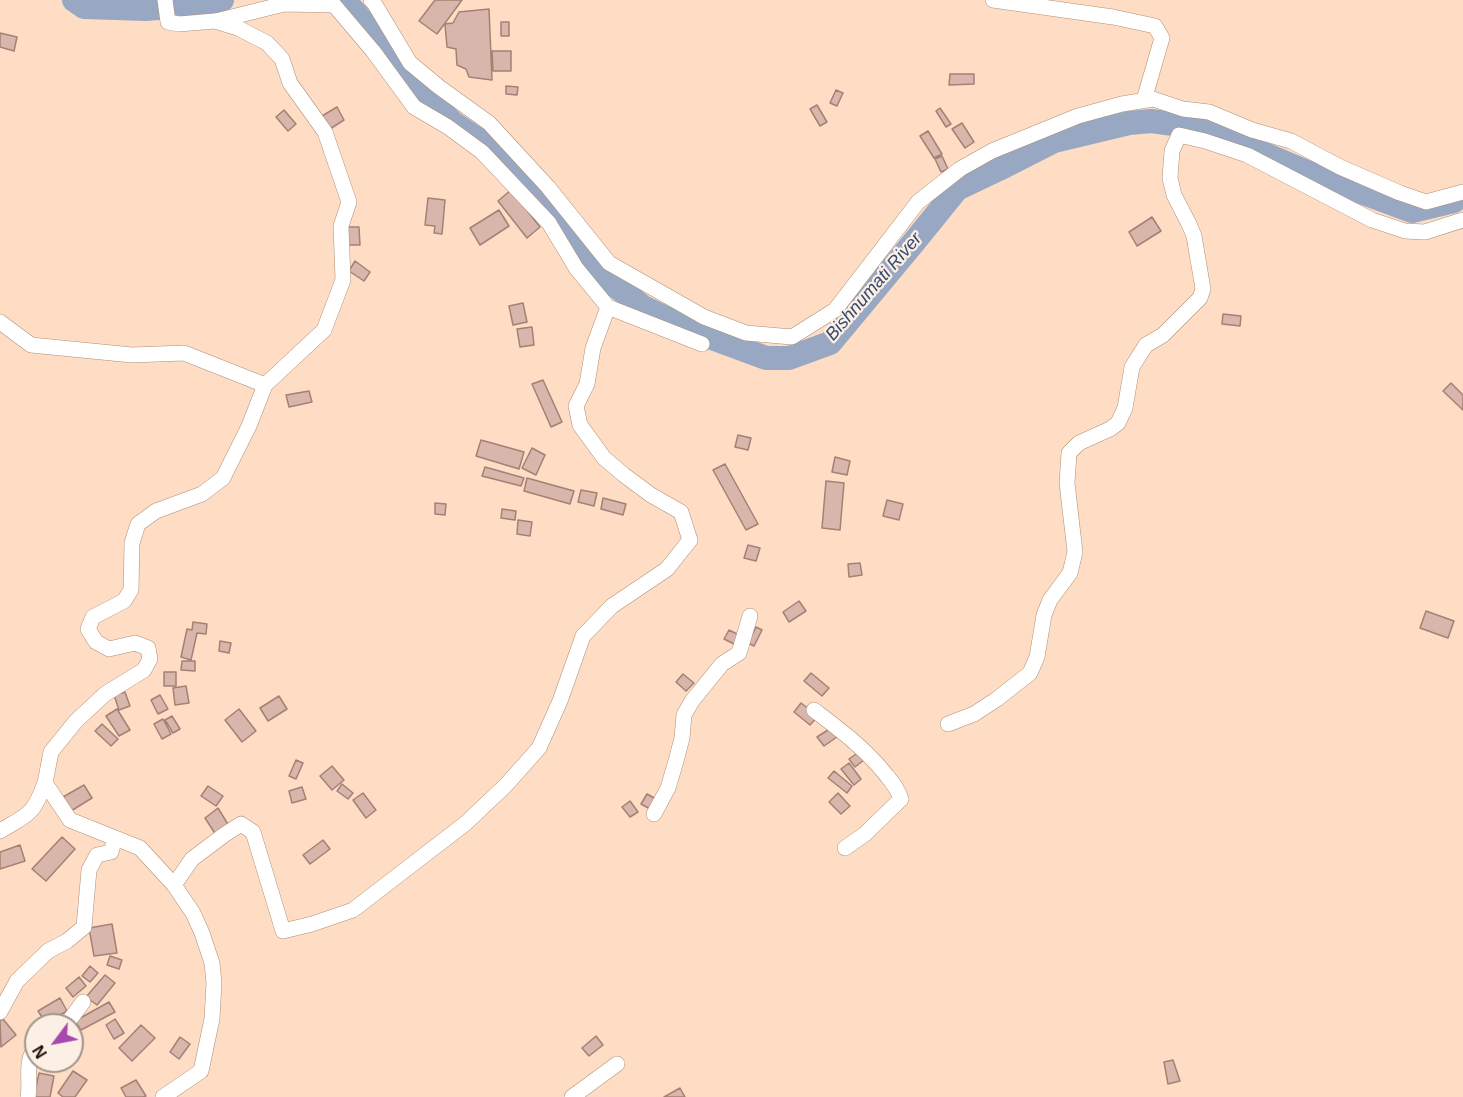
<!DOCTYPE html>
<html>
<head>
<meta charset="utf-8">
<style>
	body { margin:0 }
	#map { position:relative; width:1463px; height:1097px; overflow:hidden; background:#feddc4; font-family:Helvetica,sans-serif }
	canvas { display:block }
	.north { position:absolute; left:24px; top:1013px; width:60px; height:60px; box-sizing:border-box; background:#fcefe4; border:2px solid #a1958b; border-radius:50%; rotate:238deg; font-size:16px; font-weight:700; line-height:24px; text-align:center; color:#180e05 }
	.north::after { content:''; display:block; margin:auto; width:21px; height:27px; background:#a847af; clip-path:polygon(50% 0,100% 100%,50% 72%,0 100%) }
</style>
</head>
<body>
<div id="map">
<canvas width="1463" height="1097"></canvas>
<div class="north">N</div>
</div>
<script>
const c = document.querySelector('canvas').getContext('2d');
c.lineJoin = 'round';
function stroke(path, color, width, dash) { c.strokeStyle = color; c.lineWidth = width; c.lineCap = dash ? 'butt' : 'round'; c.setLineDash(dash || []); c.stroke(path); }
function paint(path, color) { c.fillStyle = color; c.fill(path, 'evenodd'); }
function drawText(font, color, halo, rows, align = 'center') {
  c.font = font + ' Helvetica,sans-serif'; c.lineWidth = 4.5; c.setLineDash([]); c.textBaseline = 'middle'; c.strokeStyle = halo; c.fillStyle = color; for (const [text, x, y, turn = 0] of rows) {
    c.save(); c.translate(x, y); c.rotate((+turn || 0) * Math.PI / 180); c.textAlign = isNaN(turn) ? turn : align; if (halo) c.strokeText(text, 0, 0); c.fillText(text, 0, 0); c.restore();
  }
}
const river = new Path2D(`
	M 74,0 L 84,7 L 146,9 L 214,3 L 222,0
	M 344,0 L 367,26 L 396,65 L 423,95 L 453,123 L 506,158 L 564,221 L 608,280 L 643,307 L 693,331 L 766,358 L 789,358 L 830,343 L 914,242 L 957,189 L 1001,168 L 1054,141 L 1129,123 L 1151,121 L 1203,128 L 1307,172 L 1412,211 L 1454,201`);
const building = new Path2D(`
	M 435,0 L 462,0 L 437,34 L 419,21 Z
	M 489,9 L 492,80 L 469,77 L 466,69 L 457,65 L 456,49 L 447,47 L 445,24 L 453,23 L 459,12 Z
	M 501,22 L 509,22 L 509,36 L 501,36 Z
	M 0,33 L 17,37 L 14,51 L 0,47 Z
	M 492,51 L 511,51 L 511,71 L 493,71 Z
	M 950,74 L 974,74 L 974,84 L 949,85 Z
	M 506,86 L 518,87 L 517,95 L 506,94 Z
	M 836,90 L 843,93 L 837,106 L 830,103 Z
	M 817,105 L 827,122 L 820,126 L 810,109 Z
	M 337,107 L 344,120 L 330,129 L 322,116 Z
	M 940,108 L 951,124 L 946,127 L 936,111 Z
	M 284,110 L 296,124 L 288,131 L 276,117 Z
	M 962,123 L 974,142 L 965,148 L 952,129 Z
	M 928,131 L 942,154 L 934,158 L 920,136 Z
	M 942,156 L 948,169 L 941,172 L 935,159 Z
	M 511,190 L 540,227 L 527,238 L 498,201 Z
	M 428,198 L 445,200 L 442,234 L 434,233 L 435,226 L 425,225 Z
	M 499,210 L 509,226 L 480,245 L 470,228 Z
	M 1152,217 L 1161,231 L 1137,246 L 1129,232 Z
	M 345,227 L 359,227 L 360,245 L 345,245 Z
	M 355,261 L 370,272 L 364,281 L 349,271 Z
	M 523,303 L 527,322 L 513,325 L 509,306 Z
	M 1223,314 L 1241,316 L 1240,326 L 1222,324 Z
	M 532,327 L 534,345 L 520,347 L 517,329 Z
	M 543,380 L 562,422 L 551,427 L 532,384 Z
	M 1451,383 L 1463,395 L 1463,410 L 1443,391 Z
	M 309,391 L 312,402 L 289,407 L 286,395 Z
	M 738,435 L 751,438 L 748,450 L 735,447 Z
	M 481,440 L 524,452 L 519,469 L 476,456 Z
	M 532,448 L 545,455 L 536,475 L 522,468 Z
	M 835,457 L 850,461 L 847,475 L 832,472 Z
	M 725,464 L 758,524 L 746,530 L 713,470 Z
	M 485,467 L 524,478 L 521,486 L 482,476 Z
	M 527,478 L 574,491 L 570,504 L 524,491 Z
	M 826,481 L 844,483 L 840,530 L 822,528 Z
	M 581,490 L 597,493 L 594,506 L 578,502 Z
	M 603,498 L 626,504 L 623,515 L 601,509 Z
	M 887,500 L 903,504 L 899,520 L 883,516 Z
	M 435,503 L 446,504 L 445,515 L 435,514 Z
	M 502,509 L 516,511 L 515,520 L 501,518 Z
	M 518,520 L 532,522 L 530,536 L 517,534 Z
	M 748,545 L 760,548 L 756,561 L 744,558 Z
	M 860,563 L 862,575 L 849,577 L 848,564 Z
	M 799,601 L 806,611 L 789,622 L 783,612 Z
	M 1426,611 L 1454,621 L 1448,638 L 1420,628 Z
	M 193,622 L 207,624 L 206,634 L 197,633 L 191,660 L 181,657 L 187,629 L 192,630 Z
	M 756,627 L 762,630 L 754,646 L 748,643 Z
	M 729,630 L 739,635 L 734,644 L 724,639 Z
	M 220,641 L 231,643 L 229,653 L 219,651 Z
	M 182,661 L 195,661 L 195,671 L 181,670 Z
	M 164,672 L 176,672 L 176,686 L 164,686 Z
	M 811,673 L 829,688 L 822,696 L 804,681 Z
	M 683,674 L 694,683 L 686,691 L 676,682 Z
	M 186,686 L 189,703 L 175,705 L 173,688 Z
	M 125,692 L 130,706 L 119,710 L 114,695 Z
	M 160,695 L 168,709 L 158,714 L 151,700 Z
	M 279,696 L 287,709 L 268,721 L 260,708 Z
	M 801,703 L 818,716 L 810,725 L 794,712 Z
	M 117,709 L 130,730 L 119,736 L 106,716 Z
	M 239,709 L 256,731 L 242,742 L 225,720 Z
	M 172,716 L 180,729 L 173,733 L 165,720 Z
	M 163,719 L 171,734 L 162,739 L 154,724 Z
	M 102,724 L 118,739 L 111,746 L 95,731 Z
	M 831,728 L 837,737 L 824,746 L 817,737 Z
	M 859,752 L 864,760 L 855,767 L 849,759 Z
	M 296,760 L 303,763 L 296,779 L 289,776 Z
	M 849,763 L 861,779 L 854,785 L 841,769 Z
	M 332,766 L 344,780 L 332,790 L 320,776 Z
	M 834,771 L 852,786 L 847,793 L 828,778 Z
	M 342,784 L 353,793 L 348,799 L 337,791 Z
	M 84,785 L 92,798 L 71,811 L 63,797 Z
	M 208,786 L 223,796 L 216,806 L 201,796 Z
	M 302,787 L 306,799 L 292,803 L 289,791 Z
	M 363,793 L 376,810 L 366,818 L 353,800 Z
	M 838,793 L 850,806 L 841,814 L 829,802 Z
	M 647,794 L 656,799 L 650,809 L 641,804 Z
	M 630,801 L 638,812 L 630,817 L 622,807 Z
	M 218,808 L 229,826 L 216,835 L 205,818 Z
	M 62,837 L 75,849 L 46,881 L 32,869 Z
	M 323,840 L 330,849 L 310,864 L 303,855 Z
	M 20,845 L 25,861 L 0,869 L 0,852 Z
	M 112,924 L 117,953 L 94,956 L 89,928 Z
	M 110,956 L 122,960 L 119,969 L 107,965 Z
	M 90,966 L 98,973 L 90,982 L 82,976 Z
	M 105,975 L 115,983 L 97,1005 L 86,997 Z
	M 79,977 L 86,986 L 73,997 L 66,988 Z
	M 60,998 L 67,1011 L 46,1023 L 38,1011 Z
	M 109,1002 L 115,1012 L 81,1030 L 75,1021 Z
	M 3,1019 L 16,1035 L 1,1047 L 0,1021 Z
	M 115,1019 L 124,1033 L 114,1039 L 106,1025 Z
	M 141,1025 L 155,1038 L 132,1061 L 119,1048 Z
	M 596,1036 L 603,1045 L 589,1056 L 582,1048 Z
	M 180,1037 L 190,1044 L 179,1059 L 170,1052 Z
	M 1173,1060 L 1180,1081 L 1168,1084 L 1164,1062 Z
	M 73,1071 L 87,1080 L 75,1097 L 63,1097 L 58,1093 Z
	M 39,1073 L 54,1076 L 50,1097 L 34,1097 Z
	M 136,1080 L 146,1096 L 143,1097 L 126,1097 L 121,1088 Z
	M 680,1088 L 685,1097 L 664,1097 Z`);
const minor = new Path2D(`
	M 371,0 L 374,3 L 410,63 L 439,87 L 489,123 L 548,187 L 609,263 L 704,317 L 746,333 L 792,337 L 835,310 L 918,202 L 960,169 L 992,151 L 1078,116 L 1122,104 L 1153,99 L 1183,109 L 1209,112 L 1252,130 L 1291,141 L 1340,167 L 1400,193 L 1426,202 L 1463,192
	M 993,0 L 1113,17 L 1155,26 L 1162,38 L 1144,100
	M 216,21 L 284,4 L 334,5 L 373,51 L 414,107 L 448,127 L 482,152 L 549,223 L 576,268 L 608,307 L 702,344
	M 0,322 L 31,345 L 132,355 L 184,353 L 265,385
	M 814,710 C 840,730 866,749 887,776 C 893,783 898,790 901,799 L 865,834 L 845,848
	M 948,724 L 974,714 L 997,699 L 1030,673 L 1037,657 L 1044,615 L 1050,600 L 1070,573 L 1075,552 L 1067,483 L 1069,453 L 1079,443 L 1110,429 L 1118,423 L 1125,408 L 1132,367 L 1146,345 L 1163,335 L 1200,298 L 1203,289 L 1194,236 L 1189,224 L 1174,195 L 1170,178 L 1172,151 L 1179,135 L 1205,141 L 1247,155 L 1372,220 L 1405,231 L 1425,232 L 1463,220
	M 654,814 L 668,788 L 676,761 L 682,738 L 684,715 L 692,701 L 722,664 L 739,653 L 750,616
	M 0,831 C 29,814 33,815 45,783
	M 174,885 L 192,859 L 224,835 L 241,824 L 253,832 L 283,931 L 312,924 L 353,910 L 466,823 L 506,785 L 539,748 L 560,701 L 583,636 L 612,606 L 667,569 L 690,540 L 681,512 L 651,495 L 624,475 L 604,458 L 580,425 L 576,406 L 587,384 L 593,348 L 608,307
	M 0,1012 L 17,981 L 48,951 L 67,941 L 84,927 L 89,870 L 97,855 L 111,852 L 115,838
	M 63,1025 L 69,1021 L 83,1002
	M 28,1097 C 31,1082 24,1059 36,1048
	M 163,1097 L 201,1071 L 212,1019 L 214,983 L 212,963 L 202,933 L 193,913 L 174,885 L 140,848 L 70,820 L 45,783 L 51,752 L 76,721 L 105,694 L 144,670 L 150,659 L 148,648 L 135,643 L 109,649 L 96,642 L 88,629 L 93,617 L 124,601 L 131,590 L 132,543 L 138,524 L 156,511 L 202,494 L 223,478 L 249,426 L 265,385 L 324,330 L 343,280 L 341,226 L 349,202 L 325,132 L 290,83 L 282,59 L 267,43 L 238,28 L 215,21 L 179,24 L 168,22 L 165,0
	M 572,1097 L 617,1064`);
const waterNames = [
	["Bishnumati River",874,287,-49]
];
stroke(river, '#98a8c3', 24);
paint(building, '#d9b6ab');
stroke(building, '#a58074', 1.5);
stroke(minor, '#ad8f77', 16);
stroke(minor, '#fff', 15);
drawText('italic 18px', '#334a72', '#fcefe4', waterNames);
</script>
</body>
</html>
